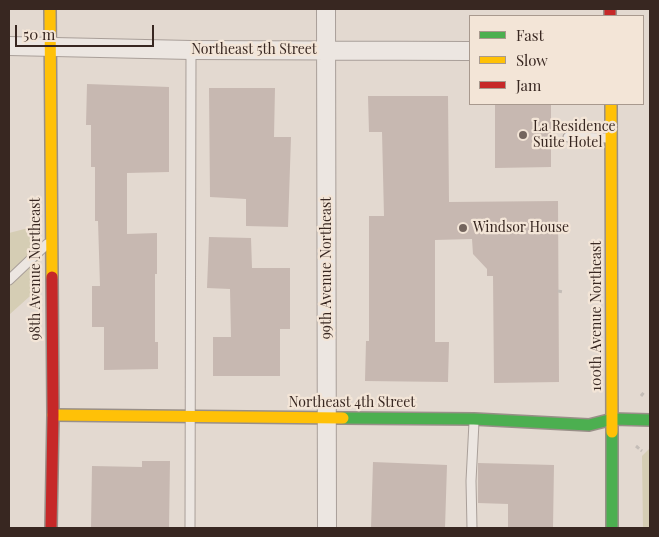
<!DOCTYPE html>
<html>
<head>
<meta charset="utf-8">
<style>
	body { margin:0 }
	#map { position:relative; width:659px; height:537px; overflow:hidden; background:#e3d9d0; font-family:"Playfair Display",serif }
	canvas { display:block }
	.frame { position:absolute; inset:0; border:10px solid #382721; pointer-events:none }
	.legend { position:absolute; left:469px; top:15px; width:175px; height:90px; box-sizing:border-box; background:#f3e5d7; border:1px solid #a8998e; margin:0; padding:6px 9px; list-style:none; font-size:15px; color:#382721 }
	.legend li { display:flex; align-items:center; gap:10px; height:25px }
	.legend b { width:25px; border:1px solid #a8998e }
	.scale { position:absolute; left:15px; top:25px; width:139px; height:22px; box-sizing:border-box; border:2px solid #382721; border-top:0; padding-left:6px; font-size:15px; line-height:18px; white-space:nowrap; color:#382721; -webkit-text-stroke:4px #f3e5d7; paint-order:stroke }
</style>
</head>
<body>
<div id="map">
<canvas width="659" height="537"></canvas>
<div class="frame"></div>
<ul class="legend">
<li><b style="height:6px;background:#4caf50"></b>Fast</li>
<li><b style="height:6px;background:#ffc107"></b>Slow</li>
<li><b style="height:6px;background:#c62828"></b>Jam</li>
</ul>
<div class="scale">50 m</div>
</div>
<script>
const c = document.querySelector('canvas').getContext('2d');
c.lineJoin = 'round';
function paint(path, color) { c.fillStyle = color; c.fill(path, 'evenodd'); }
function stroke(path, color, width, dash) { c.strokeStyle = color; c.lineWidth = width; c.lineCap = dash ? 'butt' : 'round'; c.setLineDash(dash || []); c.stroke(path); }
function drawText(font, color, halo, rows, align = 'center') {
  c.font = font + ' "Playfair Display",serif'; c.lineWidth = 4.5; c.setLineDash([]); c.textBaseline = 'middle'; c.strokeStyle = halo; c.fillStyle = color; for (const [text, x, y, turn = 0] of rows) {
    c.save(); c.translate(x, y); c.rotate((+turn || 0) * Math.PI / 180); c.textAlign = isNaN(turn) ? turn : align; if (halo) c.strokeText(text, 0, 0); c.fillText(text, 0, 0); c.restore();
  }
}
const green = new Path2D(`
	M 40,225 L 39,288 L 10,314 L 9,393 L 9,233 Z
	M 650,448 L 650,528 L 643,528 L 642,456 Z`);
const building = new Path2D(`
	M 87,84 L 169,87 L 169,172 L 127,173 L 127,234 L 157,233 L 157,274 L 155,274 L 155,342 L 158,342 L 158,369 L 104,370 L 104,327 L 92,327 L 92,286 L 100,286 L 98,221 L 95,221 L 95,167 L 91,167 L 91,125 L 86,125 Z
	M 209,88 L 275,88 L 274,137 L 291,137 L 288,227 L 246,226 L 246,199 L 210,197 Z
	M 368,96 L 448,96 L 449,202 L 558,201 L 559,382 L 494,383 L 493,276 L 487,276 L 487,269 L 473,254 L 472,239 L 435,240 L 435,342 L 449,342 L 448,382 L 365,381 L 366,341 L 369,341 L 369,216 L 384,216 L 382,132 L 369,132 Z
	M 495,104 L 551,104 L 551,167 L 495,168 Z
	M 209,237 L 251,238 L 252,268 L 290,268 L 290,329 L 280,329 L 280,376 L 213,376 L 213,337 L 231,337 L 230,289 L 207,288 Z
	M 142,461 L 170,461 L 169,528 L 91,528 L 92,466 L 142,467 Z
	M 373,462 L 447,465 L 445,528 L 371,528 Z
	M 478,463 L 554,465 L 553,528 L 508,528 L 508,504 L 478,503 Z`);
const path = new Path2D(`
	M 558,291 L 564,292
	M 641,396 L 645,391
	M 636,446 L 642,451`);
const lane = new Path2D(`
	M 568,137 L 608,138
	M 9,280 L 47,244
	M 190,528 L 191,50
	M 472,528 L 471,481 L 474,422`);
const street = new Path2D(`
	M 326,9 L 327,528
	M 9,46 L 191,50 L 470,51`);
const fast = new Path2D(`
	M 343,418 L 474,419 L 589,425 L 613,419 L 650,420
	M 612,432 L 612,528`);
const slow = new Path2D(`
	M 50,9 L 52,277
	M 611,104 L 612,432
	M 53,415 L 343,418`);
const jam = new Path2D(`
	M 610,9 L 610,16
	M 51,528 L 53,415 L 52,277`);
const markers = [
	[523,135,5,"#74655e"],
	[463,228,5,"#74655e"]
];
const streetNames = [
	["Northeast 5th Street",254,50],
	["99th Avenue Northeast",327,268,-90],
	["98th Avenue Northeast",36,269,-90],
	["100th Avenue Northeast",597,316,-90],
	["Northeast 4th Street",352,403]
];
const poiNames = [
	["La Residence",533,127],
	["Suite Hotel",533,143],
	["Windsor House",473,228]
];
paint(green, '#d5cdb4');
paint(building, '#c7b8b1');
stroke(lane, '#a99f99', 11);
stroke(street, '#a99f99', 20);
stroke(fast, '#998f88', 14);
stroke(slow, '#998f88', 14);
stroke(jam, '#998f88', 14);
stroke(path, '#c4bdb7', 3, [4, 2.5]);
stroke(lane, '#ece6e1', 9);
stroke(street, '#ece6e1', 18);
stroke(fast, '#4caf50', 11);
stroke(slow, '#ffc107', 11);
stroke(jam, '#c62828', 11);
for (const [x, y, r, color] of markers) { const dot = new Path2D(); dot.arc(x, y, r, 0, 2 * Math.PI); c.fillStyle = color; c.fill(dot); stroke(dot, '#f3e5d7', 2); }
drawText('14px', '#382721', '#f3e5d7', streetNames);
drawText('14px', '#382721', '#f3e5d7', poiNames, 'left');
</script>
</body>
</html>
